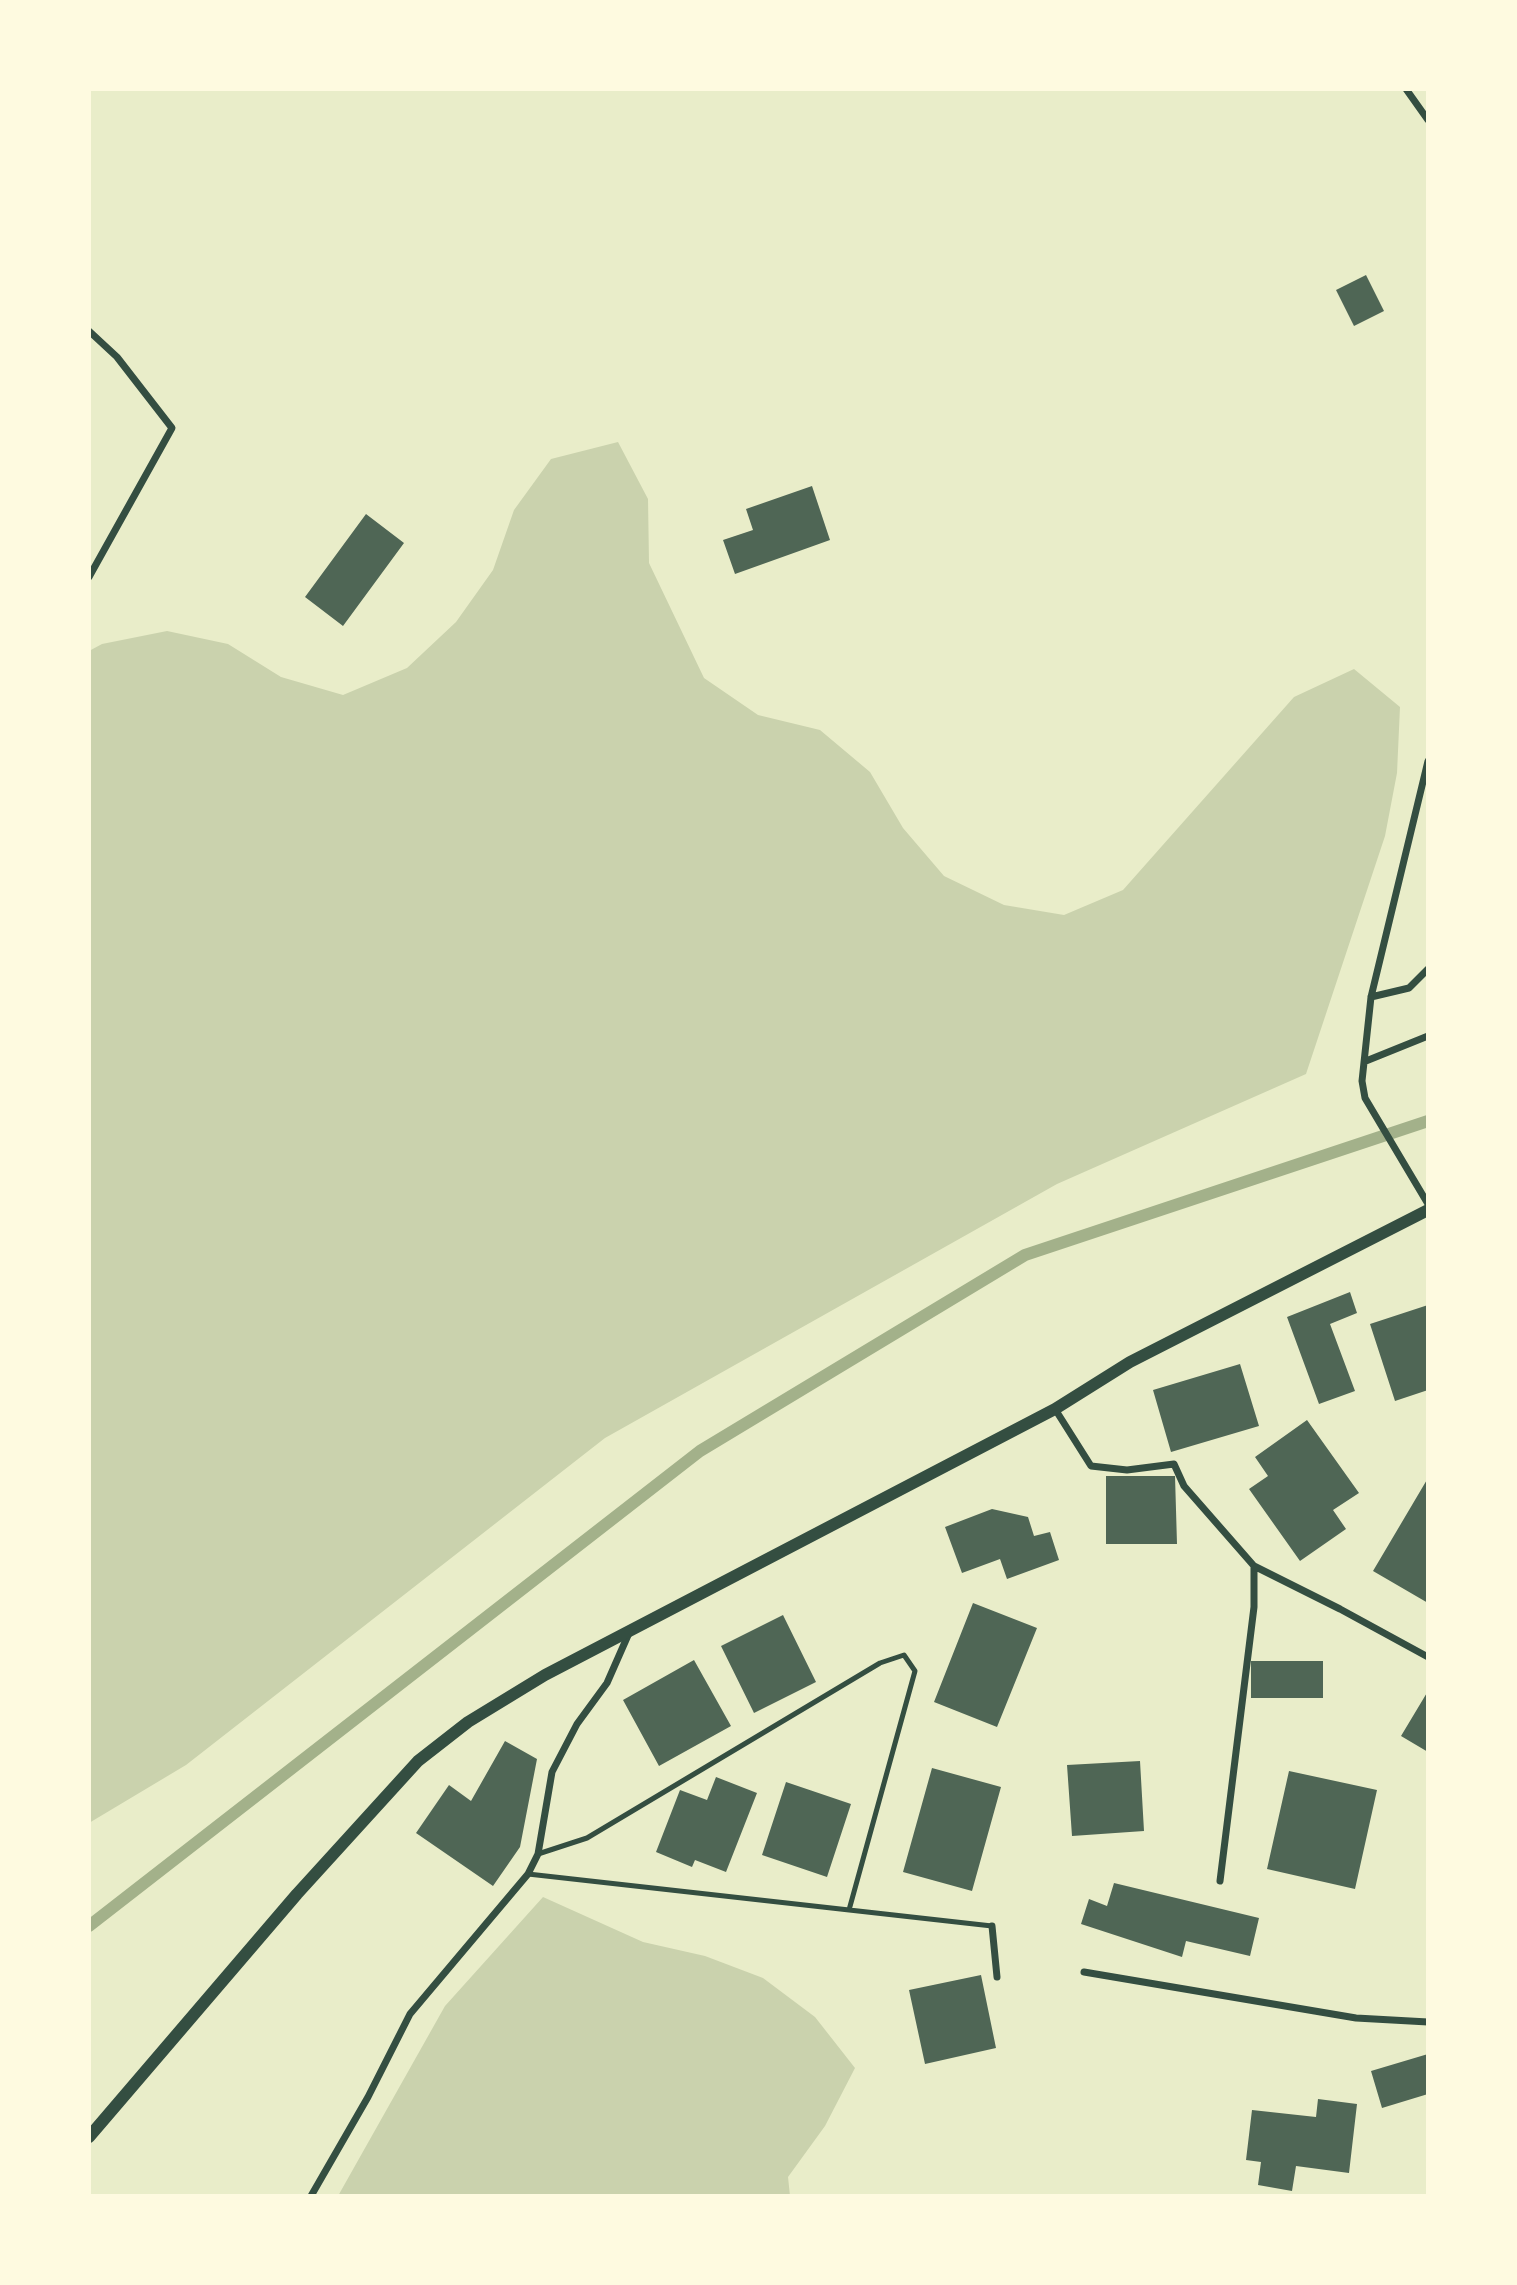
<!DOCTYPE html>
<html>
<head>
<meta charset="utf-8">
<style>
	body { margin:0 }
	#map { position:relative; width:1517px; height:2285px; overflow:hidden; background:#e9edc9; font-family:"Playfair Display",serif }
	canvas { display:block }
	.frame { position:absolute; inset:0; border:91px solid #fefae0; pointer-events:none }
</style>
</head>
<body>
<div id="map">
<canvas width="1517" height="2285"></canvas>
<div class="frame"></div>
</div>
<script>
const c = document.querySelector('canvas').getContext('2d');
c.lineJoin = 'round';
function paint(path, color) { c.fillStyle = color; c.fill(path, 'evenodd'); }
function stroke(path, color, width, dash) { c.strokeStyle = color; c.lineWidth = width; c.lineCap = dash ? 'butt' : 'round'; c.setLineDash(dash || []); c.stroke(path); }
const green = new Path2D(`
	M 618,442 L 648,499 L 649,563 L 704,678 L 758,715 L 820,730 L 870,772 L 903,828 L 944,876 L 1004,905 L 1064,915 L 1123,890 L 1294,697 L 1354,669 L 1400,707 L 1397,773 L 1385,836 L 1306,1074 L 1057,1184 L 605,1438 L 186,1765 L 89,1823 L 89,651 L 102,644 L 167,631 L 228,644 L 281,677 L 343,695 L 407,668 L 456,622 L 493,570 L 514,510 L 551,459 Z
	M 543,1897 L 643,1942 L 705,1956 L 763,1978 L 815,2017 L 855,2068 L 825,2126 L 788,2177 L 790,2196 L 338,2196 L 445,2006 Z`);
const stream = new Path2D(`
	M 89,1926 L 700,1451 L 1025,1255 L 1428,1121`);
const building = new Path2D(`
	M 1366,275 L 1384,311 L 1354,326 L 1336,290 Z
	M 812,486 L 830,540 L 735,574 L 723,540 L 753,530 L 746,509 Z
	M 366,514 L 404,543 L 343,626 L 305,597 Z
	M 1350,1292 L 1357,1313 L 1330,1324 L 1355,1391 L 1319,1404 L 1287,1317 Z
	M 1428,1305 L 1428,1390 L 1395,1401 L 1370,1324 Z
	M 1240,1364 L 1259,1426 L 1171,1452 L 1153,1390 Z
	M 1307,1420 L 1359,1493 L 1333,1510 L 1346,1529 L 1300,1561 L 1249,1489 L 1268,1476 L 1255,1457 Z
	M 1106,1476 L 1175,1476 L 1177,1544 L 1106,1544 Z
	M 1428,1478 L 1428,1603 L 1373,1571 Z
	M 992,1509 L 1028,1517 L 1034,1536 L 1050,1532 L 1059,1560 L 1007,1579 L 1000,1559 L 962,1573 L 945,1527 Z
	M 973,1603 L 1037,1628 L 997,1727 L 934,1702 Z
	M 783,1615 L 816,1682 L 754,1713 L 721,1646 Z
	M 694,1660 L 731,1726 L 659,1766 L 623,1700 Z
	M 1251,1661 L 1323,1661 L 1323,1698 L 1251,1698 Z
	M 1428,1691 L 1428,1752 L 1401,1736 Z
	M 505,1741 L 537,1759 L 520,1847 L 493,1886 L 416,1833 L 449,1785 L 471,1801 Z
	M 1140,1761 L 1144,1831 L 1072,1836 L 1067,1765 Z
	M 932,1768 L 1001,1787 L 972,1891 L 903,1872 Z
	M 1289,1771 L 1377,1790 L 1355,1889 L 1267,1869 Z
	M 716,1777 L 757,1793 L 726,1872 L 695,1860 L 692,1867 L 656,1852 L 680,1790 L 707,1800 Z
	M 786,1782 L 851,1804 L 827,1877 L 762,1855 Z
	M 1114,1883 L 1259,1918 L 1250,1956 L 1186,1941 L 1182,1957 L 1081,1924 L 1089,1899 L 1107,1906 Z
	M 981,1975 L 996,2048 L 925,2064 L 909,1990 Z
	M 1428,2054 L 1428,2094 L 1382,2108 L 1371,2071 Z
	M 1318,2099 L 1357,2104 L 1349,2173 L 1296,2166 L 1292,2191 L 1258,2185 L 1261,2162 L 1246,2160 L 1252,2110 L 1316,2117 Z`);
const service = new Path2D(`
	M 538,1854 L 587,1838 L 880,1663 L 904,1655 L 915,1671 L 849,1910
	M 528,1874 L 992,1926`);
const minor = new Path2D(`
	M 1406,89 L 1428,120
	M 89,331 L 117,357 L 172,428 L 89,577
	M 1428,761 L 1371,997 L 1362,1081 L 1365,1098 L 1428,1204
	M 1371,997 L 1409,988 L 1428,969
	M 1366,1061 L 1428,1036
	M 1055,1409 L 1091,1466 L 1127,1470 L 1174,1464 L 1184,1486 L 1254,1566 L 1340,1609 L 1428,1657
	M 1220,1881 L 1254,1607 L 1254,1566
	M 992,1926 L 997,1977
	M 1084,1972 L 1356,2018 L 1428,2022
	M 311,2196 L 368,2097 L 410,2014 L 528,1874 L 538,1854 L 552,1772 L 577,1724 L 607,1683 L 629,1633`);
const tertiary = new Path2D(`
	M 89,2137 L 297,1894 L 418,1761 L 468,1722 L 545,1675 L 1055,1409 L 1130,1362 L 1428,1210`);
paint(green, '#cad2ad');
stroke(stream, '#a3b18a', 12);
paint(building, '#4f6655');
stroke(service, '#344e41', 5);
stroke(minor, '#344e41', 7);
stroke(tertiary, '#344e41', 12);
</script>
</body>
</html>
